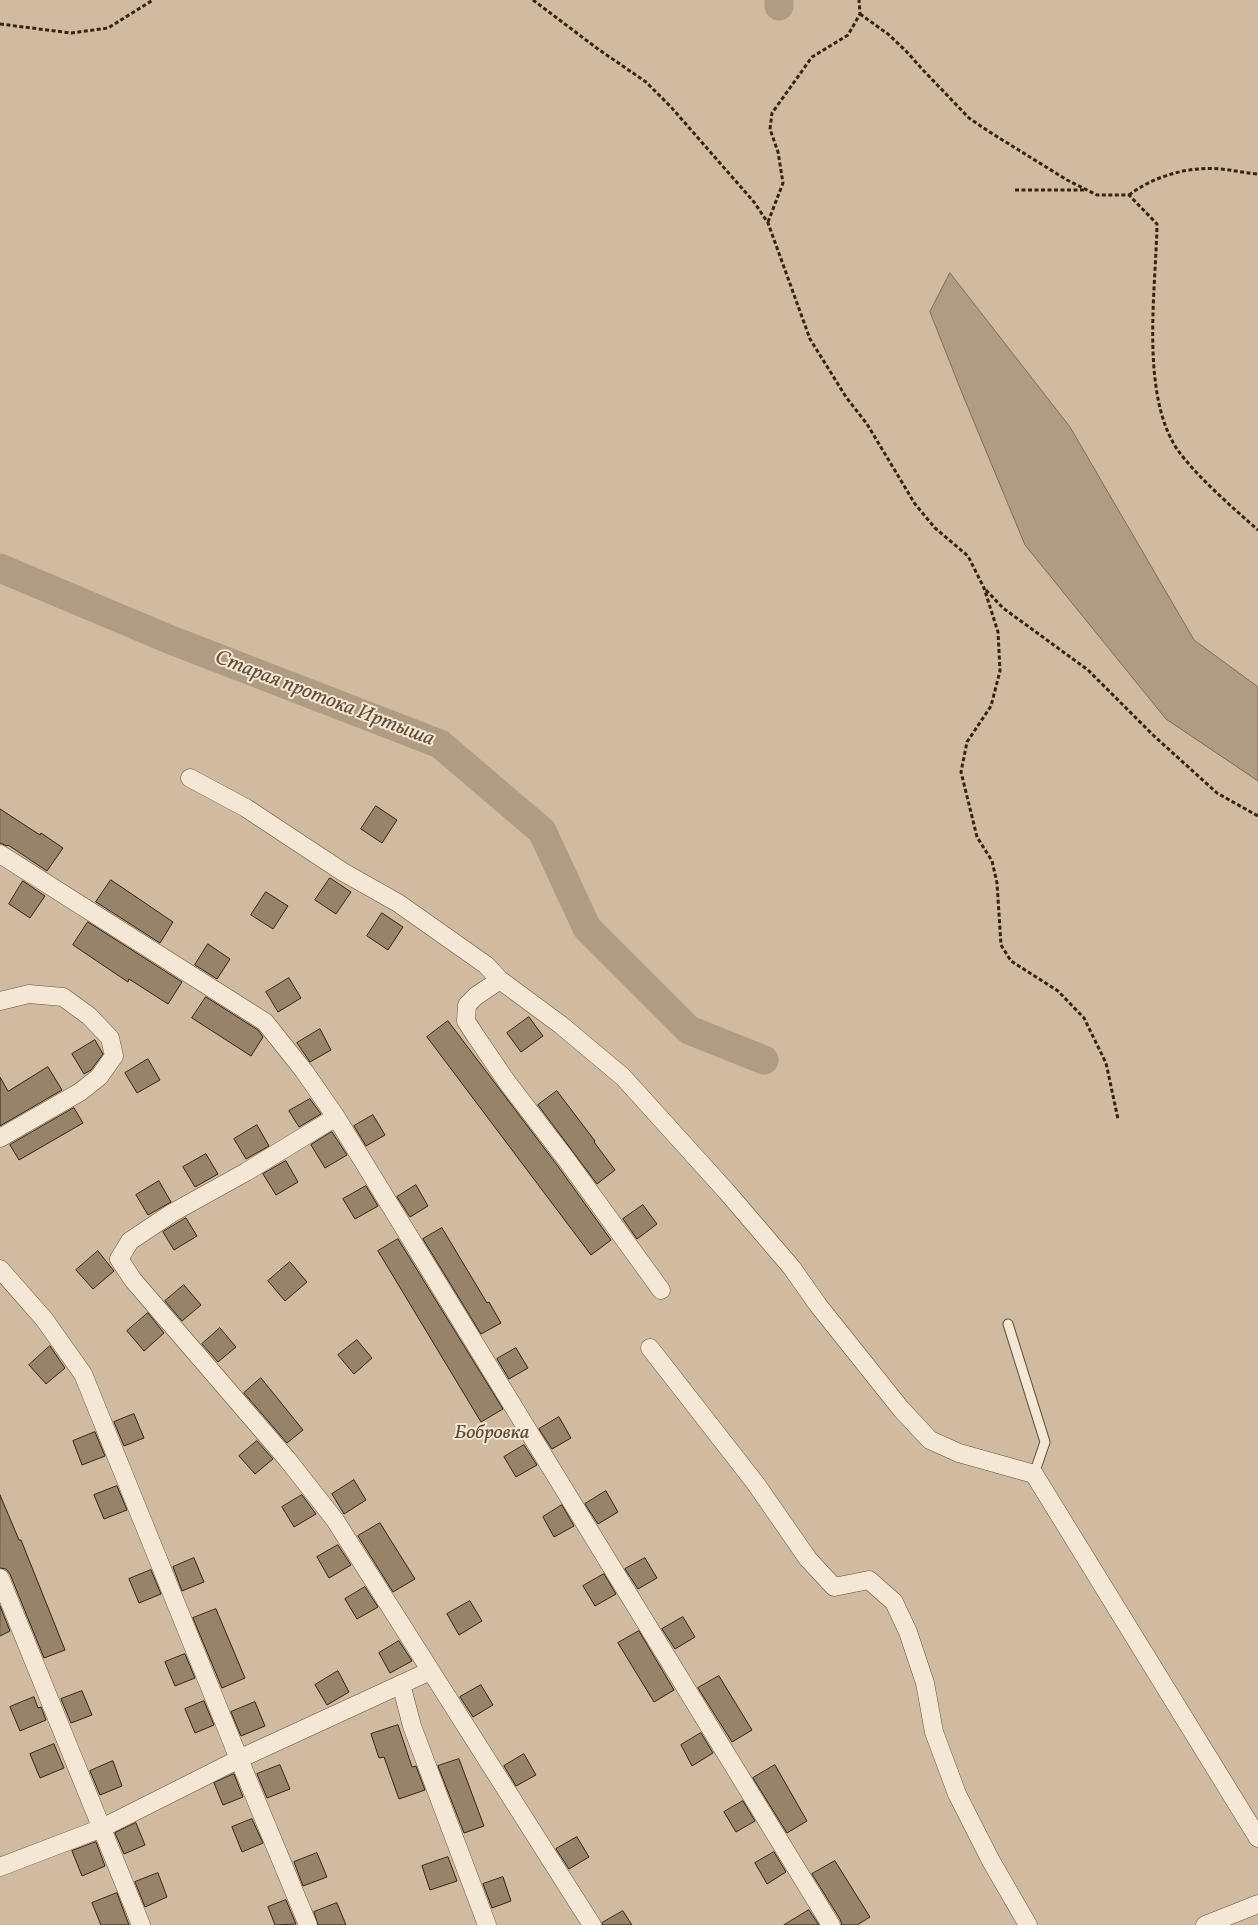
<!DOCTYPE html>
<html>
<head>
<meta charset="utf-8">
<style>
	body { margin:0 }
	canvas { display:block; background:#efdabe }
</style>
</head>
<body>
<canvas width="1258" height="1925"></canvas>
<script>
const c = document.querySelector('canvas').getContext('2d');
c.lineJoin = 'round';
function paint(path, color) { c.fillStyle = color; c.fill(path, 'evenodd'); }
function stroke(path, color, width, dash) { c.strokeStyle = color; c.lineWidth = width; c.lineCap = dash ? 'butt' : 'round'; c.setLineDash(dash || []); c.stroke(path); }
function label(font, color, halo, rows, align = 'center') {
  c.font = font + ' Vollkorn,serif'; c.lineWidth = 4; c.setLineDash([]); c.textBaseline = 'middle'; c.strokeStyle = halo; c.fillStyle = color; for (const [text, x, y, turn = 0] of rows) {
    c.save(); c.translate(x, y); c.rotate((+turn || 0) * Math.PI / 180); c.textAlign = isNaN(turn) ? turn : align; if (halo) c.strokeText(text, 0, 0); c.fillText(text, 0, 0); c.restore();
  }
}
const green = new Path2D(`
	M0,0H1258V1925H0Z`);
const water = new Path2D(`
	M950,273L1070,427L1194,640L1258,687V781L1166,719L1025,545L962,393L930,312Z`);
const river = new Path2D(`
	M779,0V6
	M0,568L171,640L440,744L542,831L587,928L689,1030L764,1060`);
const building = new Path2D(`
	M376,806L397,820L382,843L361,829Z
	M0,809L40,835L41,833L63,848L47,871L8,845L7,846L0,843Z
	M330,878L351,892L336,914L315,900Z
	M111,880L173,922L160,943L96,902Z
	M23,881L45,896L30,918L9,904Z
	M266,892L288,906L273,929L251,915Z
	M382,913L403,927L388,950L367,936Z
	M88,922L182,982L168,1004L129,979L128,982L73,945Z
	M208,944L230,959L217,979L195,965Z
	M289,978L301,998L278,1012L266,992Z
	M206,997L258,1030L263,1037L251,1056L192,1018Z
	M529,1017L543,1036L521,1052L507,1033Z
	M448,1021L557,1165L611,1240L591,1255L427,1037Z
	M320,1029L331,1050L310,1062L297,1043Z
	M95,1040L103,1054L91,1070L84,1074L72,1054Z
	M148,1059L160,1080L137,1093L125,1073Z
	M48,1067L62,1090L0,1126V1077L8,1091Z
	M557,1091L595,1141L594,1142L615,1170L597,1184L538,1105Z
	M310,1099L321,1114L299,1127L289,1111Z
	M74,1108L83,1123L19,1160L10,1145Z
	M373,1115L385,1135L366,1146L354,1126Z
	M257,1125L269,1146L246,1159L234,1139Z
	M332,1132L347,1155L325,1168L311,1145Z
	M206,1154L218,1174L195,1187L183,1167Z
	M286,1161L298,1182L276,1195L263,1174Z
	M159,1181L171,1202L148,1215L136,1195Z
	M416,1185L428,1206L410,1217L397,1197Z
	M366,1186L378,1206L355,1219L343,1199Z
	M643,1205L657,1224L637,1239L623,1219Z
	M186,1218L197,1236L174,1250L163,1232Z
	M442,1228L487,1303L489,1302L501,1323L481,1334L423,1239Z
	M398,1239L503,1409L481,1422L378,1251Z
	M98,1251L114,1271L93,1289L76,1270Z
	M290,1262L307,1282L285,1301L268,1281Z
	M184,1285L201,1305L182,1321L165,1301Z
	M148,1313L164,1333L144,1351L127,1331Z
	M220,1328L236,1347L218,1362L202,1344Z
	M357,1340L372,1358L354,1374L338,1355Z
	M50,1346L65,1368L46,1384L29,1365Z
	M516,1348L528,1368L509,1379L497,1359Z
	M261,1378L303,1430L287,1443L244,1393Z
	M134,1414L144,1438L124,1446L114,1422Z
	M559,1417L571,1438L552,1449L539,1429Z
	M95,1432L105,1456L82,1465L73,1441Z
	M257,1441L273,1459L255,1474L239,1456Z
	M524,1445L537,1465L516,1477L504,1457Z
	M354,1480L366,1500L344,1514L332,1494Z
	M117,1486L127,1510L104,1519L94,1495Z
	M606,1491L618,1512L598,1524L585,1504Z
	M0,1495L19,1540H21L65,1650L44,1658L10,1574L6,1569L0,1568Z
	M302,1495L316,1514L294,1527L282,1507Z
	M562,1505L574,1526L554,1537L543,1517Z
	M380,1523L415,1579L393,1592L358,1536Z
	M338,1545L351,1565L329,1578L317,1557Z
	M194,1558L204,1582L182,1591L173,1567Z
	M645,1558L657,1578L638,1589L625,1569Z
	M151,1570L161,1594L139,1603L129,1579Z
	M604,1574L616,1594L595,1606L583,1586Z
	M365,1587L378,1607L357,1619L345,1599Z
	M470,1601L482,1621L459,1635L447,1614Z
	M0,1606L10,1631L0,1636Z
	M216,1609L245,1678L222,1688L193,1618Z
	M683,1617L695,1637L675,1649L662,1629Z
	M639,1631L674,1690L654,1702L618,1643Z
	M399,1641L412,1661L390,1673L379,1653Z
	M185,1654L195,1678L175,1686L165,1662Z
	M338,1671L349,1692L327,1705L315,1685Z
	M719,1676L752,1730L732,1742L698,1688Z
	M481,1685L493,1705L473,1717L460,1697Z
	M82,1691L92,1715L71,1723L61,1699Z
	M34,1697L38,1708L41,1707L46,1720L20,1731L10,1707Z
	M204,1701L214,1725L195,1733L185,1709Z
	M255,1702L265,1726L241,1736L231,1712Z
	M398,1725L412,1767L416,1766L425,1790L399,1799L384,1757L379,1758L371,1734Z
	M701,1733L713,1753L692,1766L681,1745Z
	M54,1744L64,1768L40,1778L30,1754Z
	M524,1754L536,1775L516,1786L504,1766Z
	M459,1759L484,1826L464,1833L438,1766Z
	M113,1761L122,1786L100,1795L90,1771Z
	M280,1765L290,1789L267,1798L257,1774Z
	M775,1765L807,1821L787,1833L753,1778Z
	M234,1774L243,1797L223,1805L214,1783Z
	M743,1801L755,1821L736,1832L724,1812Z
	M252,1819L263,1843L242,1852L232,1827Z
	M136,1823L145,1845L124,1854L115,1833Z
	M577,1837L589,1857L569,1869L556,1849Z
	M96,1842L105,1866L82,1876L72,1851Z
	M774,1852L786,1872L767,1884L755,1863Z
	M317,1853L327,1877L303,1886L294,1862Z
	M448,1857L457,1881L430,1890L422,1866Z
	M835,1861L870,1917L857,1925H842L840,1919L812,1874Z
	M158,1873L167,1897L145,1907L135,1882Z
	M503,1877L511,1901L492,1908L483,1884Z
	M117,1893L129,1925H101L92,1903Z
	M286,1900L296,1924L275,1925L268,1907Z
	M337,1903L346,1925H318L314,1912Z
	M809,1910L819,1925H784Z
	M623,1911L632,1925H603L602,1923Z`);
const path = new Path2D(`
	M533,0L598,49L646,82L671,107L754,202L768,223L810,339L846,397L867,424L915,504L935,528L968,556L984,588L998,632L1000,671L991,706L967,742L961,772L977,837L992,861L997,883L1001,945L1011,961L1058,991L1084,1018L1106,1063L1118,1119
	M860,14L888,34L906,51L923,70L969,118L988,131L1067,180L1097,195H1129L1157,224C1156,289 1140,393 1177,449C1196,476 1233,508 1258,530
	M0,24L71,33L108,28L153,0
	M1015,190H1085
	M1129,195C1154,176 1189,166 1220,169C1233,170 1245,173 1258,174
	M768,222L783,183L778,152L770,129L772,113L812,57L848,35L860,14L859,0
	M986,590L1003,608L1088,670L1153,735L1217,793L1258,816`);
const lane = new Path2D(`
	M1008,1324L1045,1442L1034,1474`);
const street = new Path2D(`
	M190,778L246,808L343,872L398,903L486,965L500,980L561,1025L623,1077L727,1192L792,1268L818,1305L901,1409L930,1440L959,1453L1034,1474L1258,1838
	M0,854L265,1022L304,1071L336,1117L831,1925
	M500,980L476,996L467,1005L466,1021L475,1035L507,1082L566,1159L661,1290
	M0,1001L29,994L63,997L89,1016L110,1038L114,1056L99,1077L80,1092L0,1138
	M336,1117L246,1172L172,1213L130,1241L119,1259L133,1280L287,1459L335,1520L592,1925
	M0,1269L44,1319L83,1374L239,1759L308,1925
	M650,1348L756,1484L808,1559L834,1587L869,1580L894,1602L908,1632L925,1683L934,1732L957,1794L991,1861L1028,1925
	M0,1578L141,1925
	M401,1684L412,1726L487,1925
	M0,1867L102,1828L239,1759L430,1671
	M1205,1925L1258,1904`);
const parkNames = [
	["Бобровка",492,1434]
];
const waterNames = [
	["Старая протока Иртыша",324,700,21]
];
paint(green, '#d0bba0');
paint(water, '#b09c82');
stroke(water, '#806c54', 1);
stroke(river, '#b09c82', 29);
paint(building, '#97836a');
stroke(building, '#37240f', 1);
stroke(lane, '#65523b', 11);
stroke(street, '#65523b', 19);
stroke(path, '#37240f', 3, [4, 2.5]);
stroke(lane, '#f5e7d5', 9);
stroke(street, '#f5e7d5', 18);
label('italic 20px', '#5d4a33', '#f5e7d5', parkNames);
label('italic 21px', '#614e37', '#f5e7d5', waterNames);
</script>
</body>
</html>
